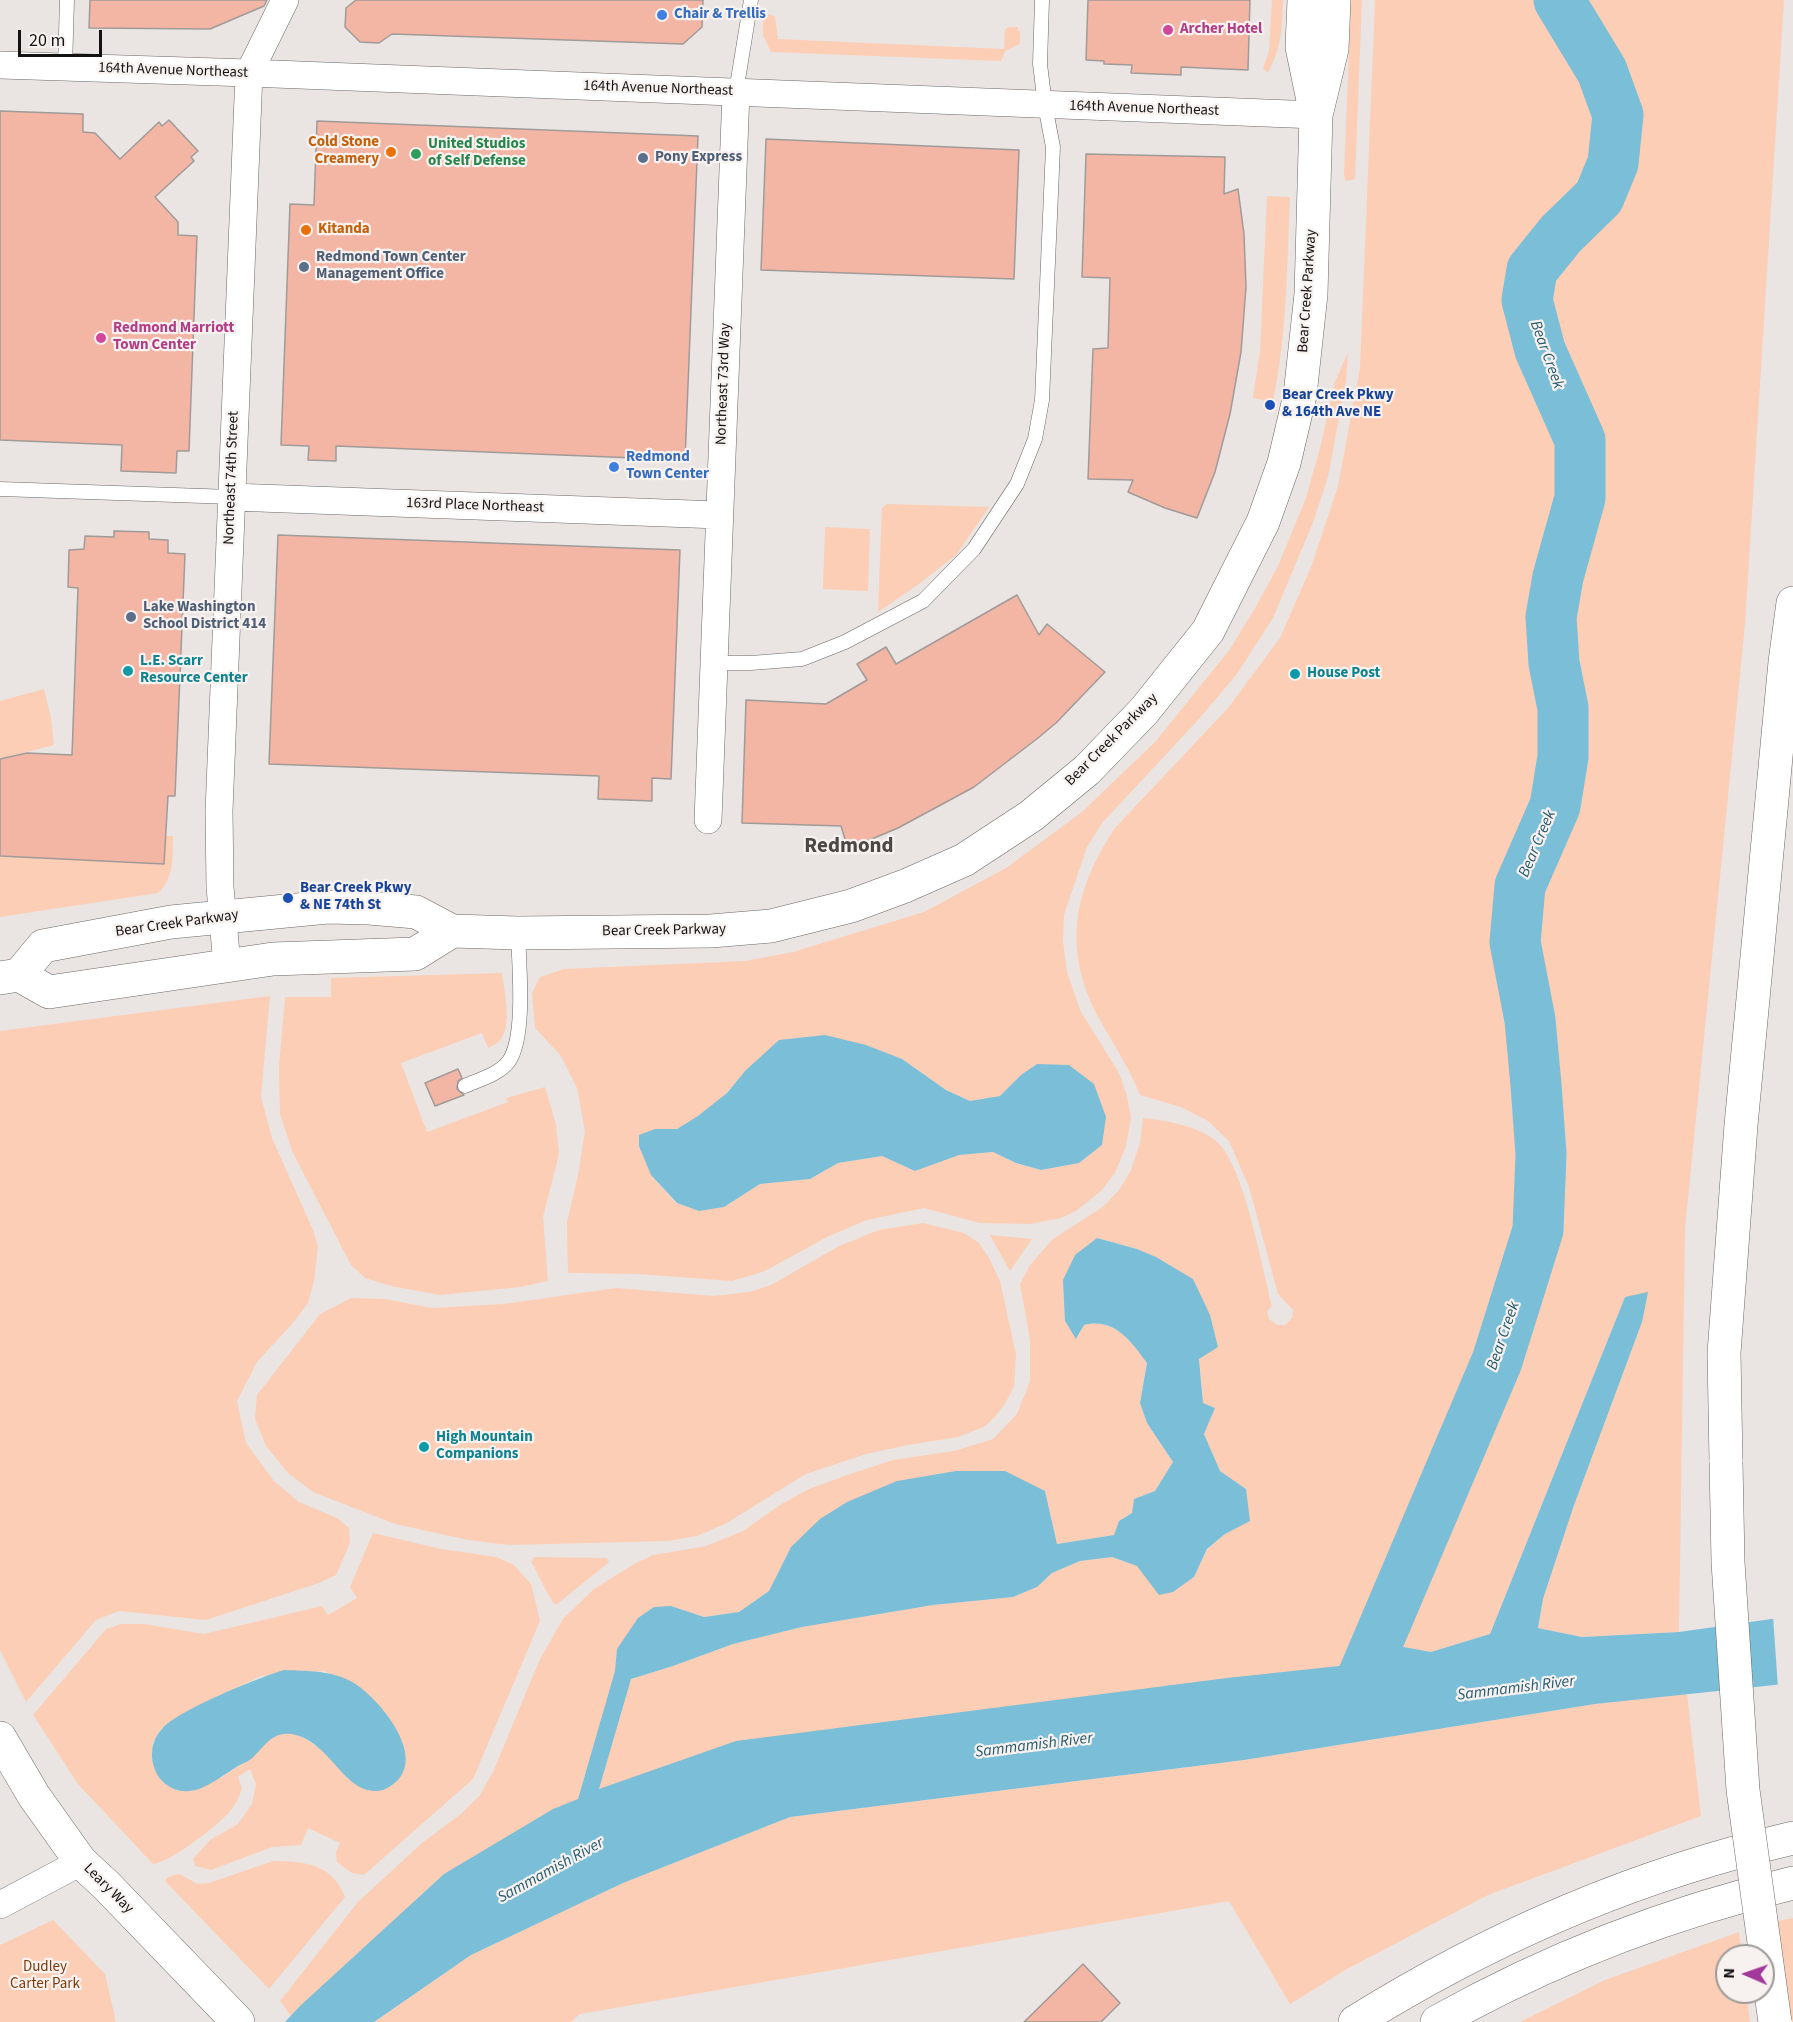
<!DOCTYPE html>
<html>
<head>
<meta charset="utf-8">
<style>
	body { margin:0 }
	#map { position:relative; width:1793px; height:2022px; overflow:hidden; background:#eae5e2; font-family:"Source Sans 3",sans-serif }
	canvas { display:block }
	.north { position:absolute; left:1715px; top:1944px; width:60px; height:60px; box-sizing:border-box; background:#f7f2ef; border:2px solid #9d9997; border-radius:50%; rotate:272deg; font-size:16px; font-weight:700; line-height:24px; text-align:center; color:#151312 }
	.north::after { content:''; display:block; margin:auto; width:21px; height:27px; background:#a1389a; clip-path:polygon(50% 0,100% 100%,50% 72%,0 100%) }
	.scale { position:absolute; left:18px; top:30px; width:84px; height:27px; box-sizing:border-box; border:3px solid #151312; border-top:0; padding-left:8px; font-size:18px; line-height:21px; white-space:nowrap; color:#151312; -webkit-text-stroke:4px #f7f2ef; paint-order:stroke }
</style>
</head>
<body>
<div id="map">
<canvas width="1793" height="2022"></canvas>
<div class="north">N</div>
<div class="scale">20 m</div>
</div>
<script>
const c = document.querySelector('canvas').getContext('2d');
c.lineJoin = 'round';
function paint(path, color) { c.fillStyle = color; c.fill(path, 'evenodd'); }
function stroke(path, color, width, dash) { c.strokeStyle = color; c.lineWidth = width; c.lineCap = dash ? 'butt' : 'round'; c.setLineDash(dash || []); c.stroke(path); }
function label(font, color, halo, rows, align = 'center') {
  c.font = font + ' "Source Sans 3",sans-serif'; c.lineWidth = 4.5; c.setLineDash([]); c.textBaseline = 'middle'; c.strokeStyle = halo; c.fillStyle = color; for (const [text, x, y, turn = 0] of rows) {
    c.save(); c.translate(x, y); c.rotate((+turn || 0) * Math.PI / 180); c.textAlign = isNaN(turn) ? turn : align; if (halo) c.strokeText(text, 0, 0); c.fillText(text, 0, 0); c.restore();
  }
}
const green = new Path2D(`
	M1272,0H1283C1282,31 1282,45 1268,73L1263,68L1269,51Z
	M1351,0H1362L1355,179L1346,181L1344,175Z
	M1375,0H1784L1745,625L1685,1229L1679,1632L1582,1637L1538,1628L1543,1599L1573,1508L1642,1322L1625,1297L1490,1634L1431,1652L1404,1647L1340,1666L444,1874L291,2016L280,2001L358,1902L422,1843L462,1813L480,1795L493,1772L540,1659L563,1619L594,1589L634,1564L653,1555L706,1546L743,1531L780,1505L809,1489L850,1474L893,1460L954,1451L993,1439L1017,1414L1030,1381V1340L1020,1284L1030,1265L1053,1239L1104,1206L1119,1190L1131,1170L1140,1143L1143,1118C1167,1121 1203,1126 1220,1145C1245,1172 1262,1267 1272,1306L1267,1311L1269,1319L1277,1325H1285L1292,1318L1293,1310L1278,1294L1249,1187L1229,1141L1208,1121L1181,1107L1140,1095C1130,1069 1115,1047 1101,1022C1062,953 1072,892 1115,828L1228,708L1280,638L1311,567L1338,486L1360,368ZM1097,1238L1137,1249L1156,1257L1193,1279L1203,1403L1215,1408L1204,1434L1220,1471L1246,1489L1225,1534L1207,1550L1194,1577L1173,1592L1137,1566L1112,1557L1080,1561L1052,1573L1037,1587L1013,1597L933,1605L802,1627L733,1644L673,1666L631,1679L578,1798L616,1671L617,1649L671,1606L704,1617L739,1612L769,1591L791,1547L1045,1491L1057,1544L1114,1535L1119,1521L1132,1513L1134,1499L1155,1491L1173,1462L1147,1423L1140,1403L1147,1363C1131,1341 1114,1317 1084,1325L1077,1339Z
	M763,13L775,16L778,39L1004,49L1005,30L1008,27H1018V31L1020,32V44L1005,51L1001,61L771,52L763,35Z
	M1267,196L1290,197C1287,265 1287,334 1273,402L1253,398L1260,351Z
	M1348,352L1346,381L1328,477L1312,525L1273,618L1237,674L1199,719L1103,822L1087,847L1064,915L1063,941L1067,972L1080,1010L1119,1073L1127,1096L1131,1118L1126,1146L1115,1173L1101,1191L1076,1211L1061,1218L1030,1224L980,1223L924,1208L867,1220L829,1236L765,1271L732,1281L638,1274L568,1273L567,1223L578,1175L585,1131L577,1088L561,1056L535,1028L532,993L540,977L564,969L745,961L793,952L924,912L1006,868L1082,812L1156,741L1230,649L1258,603L1278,566L1306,498L1321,444L1335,382ZM902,1059L946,1090L970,1101L1000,1096L1021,1075L1102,1145L1079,1163L1041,1170L1016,1163L993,1152L959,1155L915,1171L882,1156L838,1163L810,1179L760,1184L724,1207L699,1210L676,1203L651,1175L655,1129C663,1129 673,1131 679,1128C706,1116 728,1093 745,1071Z
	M887,504L989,507L956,555L919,584L878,612L882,508Z
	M825,527L870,529L868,591L823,589Z
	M44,689L51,718L54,745L0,759V701Z
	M166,836H173C172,858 175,877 158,893L0,917V856L164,864Z
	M502,973C504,990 513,1025 500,1040C498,1043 492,1046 488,1048L482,1033L401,1063L427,1132L508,1102L506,1098L545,1087L556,1124L559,1154L543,1217L548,1281L520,1287L440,1295L391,1286L365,1278L351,1265L292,1151L280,1114L279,1066L285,997H331V978Z
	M270,996L261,1097L272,1138L313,1230L318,1246L314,1281L308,1303L292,1324L257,1362L237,1401L246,1443L274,1481L299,1502L337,1518L349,1528L350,1543L336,1575L319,1583L206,1620L119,1611L96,1620L26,1702L0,1650V1031Z
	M923,1223L964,1233L979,1243L989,1258L1000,1281L1016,1354L1014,1386L1006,1402L995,1417L984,1427L958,1437L908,1445L866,1454L806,1474L725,1524L697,1536L668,1541L509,1545L468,1540L395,1524L313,1492L288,1473L266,1446L255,1419L257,1395L320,1314L351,1298L385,1299L432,1308L504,1304L616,1288L714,1296L749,1292L771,1285L839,1246L879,1230Z
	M990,1235L1032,1239L1010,1271Z
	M373,1533L441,1549L496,1557L514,1565L531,1584L540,1621L473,1779L364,1875L352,1873L337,1862L336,1852L340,1843L308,1828L301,1845L272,1847L211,1870L195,1866L193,1859L210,1840L238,1824L252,1804L256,1784L250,1769L238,1777L242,1788C240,1794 238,1800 234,1806C225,1821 170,1863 153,1864L78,1784L33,1715L106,1629L121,1624H144L204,1634L322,1606L328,1615L357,1598L350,1587ZM324,1671L354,1684L374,1700L349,1780C331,1759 300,1719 268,1739C261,1744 256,1755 249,1760C239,1766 230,1771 221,1778L152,1744L163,1727L183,1714L261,1676Z
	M534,1557L607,1558L609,1562L556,1605C549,1600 538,1572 531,1562Z
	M1687,1694L1701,1816L1488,1895L1347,1969L1290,2004L1229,1901L580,2014L571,2022H374L471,1955L623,1883L790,1817L1244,1760L1595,1704Z
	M273,1861C304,1861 333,1864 345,1897L269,1989L165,1881L168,1877L179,1874L198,1884L209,1883Z
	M1793,1918V2022H1790L1778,1921Z
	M53,1920L105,1974L116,2022H0V1945Z
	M1739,1932L1741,1956H1727V1992H1746L1750,2022H1520L1605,1980Z`);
const water = new Path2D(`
	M825,1035L866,1045L902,1059L946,1090L970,1101L1000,1096L1021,1075L1037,1064L1069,1065L1094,1084L1106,1117L1102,1145L1079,1163L1041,1170L1016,1163L993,1152L959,1155L915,1171L882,1156L838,1163L810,1179L760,1184L724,1207L699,1211L677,1203L651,1175L639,1146V1135L655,1129H677L698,1116L727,1093L745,1071L779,1040Z
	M1097,1238L1137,1249L1156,1257L1193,1279L1210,1315L1218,1347L1199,1359L1203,1403L1215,1408L1204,1434L1220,1471L1246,1489L1250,1521L1225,1534L1207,1549L1194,1577L1173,1592L1159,1595L1137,1566L1112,1557L1080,1561L1052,1573L1037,1587L1013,1597L933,1605L802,1627L733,1644L673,1666L631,1679L599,1789L736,1741L1227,1678L1339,1666L1404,1647L1431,1652L1490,1634L1625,1297L1648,1292L1642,1322L1573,1508L1543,1599L1538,1628L1582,1637L1679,1632L1793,1616V1683L1595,1704L1244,1760L790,1817L623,1883L471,1955L374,2022H285L300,2006L444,1874L553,1809L578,1799L615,1671L617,1649L638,1618L654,1607L671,1606L704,1617L739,1612L769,1591L791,1547L820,1519L847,1502L897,1481L956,1471H1005L1045,1491L1057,1544L1114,1535L1119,1521L1132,1513L1134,1499L1155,1491L1173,1462L1147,1423L1140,1403L1147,1363C1131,1341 1114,1317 1084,1325L1076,1339L1065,1321L1063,1280L1075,1255Z
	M284,1670C308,1671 332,1670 354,1683C378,1698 420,1748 401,1776C397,1782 389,1788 383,1790C344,1799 332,1740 291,1734C271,1731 263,1749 251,1759C246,1763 240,1764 235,1768C215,1780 194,1800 170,1787C159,1781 153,1770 152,1757C152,1745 154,1738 162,1729C176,1711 260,1677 284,1670Z`);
const pier = new Path2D(`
	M1793,1613V1686L1778,1688L1773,1616Z`);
const river = new Path2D(`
	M1349,1709L1497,1361L1538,1230L1541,1154L1536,1085L1530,1020L1515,942L1520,886L1555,806L1563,757V708L1554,663L1551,617L1558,577L1580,498V440L1540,350L1527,300L1532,270L1561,234L1599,197L1613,163L1618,115L1602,71L1559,0`);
const building = new Path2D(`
	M90,0H267L264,6L210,29L89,28Z
	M356,0H703L702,27L683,44L392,34L379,43L360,42L345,27L346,8Z
	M1088,0H1250L1248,70L1181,67V75L1131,73L1132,65L1104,64V61L1086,60Z
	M0,111L83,114V132L95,133L120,159L159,122L162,126L169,120L198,151L191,157L194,161L155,197L178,222V235L197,236L189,451H177L176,473L121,471L122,445L0,440Z
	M317,121L698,136L685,460L336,446V461L308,460L309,446L281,445L290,204L314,205Z
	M766,139L1019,150L1014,279L761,270Z
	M1086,154L1225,157L1224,194L1238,189L1244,234L1246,287L1241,352L1230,414L1215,472L1197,518L1165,508L1128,492L1133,480L1088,479L1093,349L1108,348L1110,278L1082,277Z
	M114,531L149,532V539L168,540V553L185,554L175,796H168L164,864L0,856V759L27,753L72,755L78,588L68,587L69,550L84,549L85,536L114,537Z
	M278,535L680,550L671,779L652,778V801L598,799L599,776L269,764Z
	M1017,595L1039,635L1047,624L1105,672L1056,723L1038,738L974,787L898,828L848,849L841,826L742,823L746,700L826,704L867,680L857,664L886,647L896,664Z
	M458,1069L462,1078L458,1081L457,1089L464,1095L435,1106L425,1083Z
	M1083,1964L1120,2003L1101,2022H1024Z`);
const lane = new Path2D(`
	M65,67L67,0
	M736,92L751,0
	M0,489L232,497
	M714,663H751L802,659L845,642L923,601L974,549L1017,484L1035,439L1042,400L1053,147L1045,105L1040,64L1042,0
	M465,1086C478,1080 500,1074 509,1061C526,1036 519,965 518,933`);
const street = new Path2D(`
	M0,65L249,73L1316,115
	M232,497L719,515
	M708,820L736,92
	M227,965L220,887L219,811L249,73L285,0
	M0,1905L81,1862`);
const secondary = new Path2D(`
	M1304,0L1302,47L1314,105
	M19,975L49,992L273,959L415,954L452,931
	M0,978L19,975L43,946L171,922L328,907L369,908L416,912L452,931L518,933L711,931L771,926L851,906L905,886L964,860L1031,816L1087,770L1144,711L1208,631L1263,522L1284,463L1300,395L1311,294L1316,115L1332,49L1334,0
	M0,1738L34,1796L81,1862L106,1885L238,2022
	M1355,2022C1491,1937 1637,1874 1793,1838
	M1437,2022C1549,1959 1668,1913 1793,1883`);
const highway = new Path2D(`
	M1726,1462L1724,1353L1741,1125L1785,662L1793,603`);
const highwayBridge = new Path2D(`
	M1726,1462L1728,1562L1743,1790L1775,2022`);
const markers = [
	[662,15,6,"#3f7fe0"],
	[1168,30,6,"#d1479c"],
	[391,152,6,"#e8710a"],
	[416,154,6,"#2e9e5b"],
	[643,158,6,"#5c6f8a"],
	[306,230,6,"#e8710a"],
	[304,267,6,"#5c6f8a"],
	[101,338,6,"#d1479c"],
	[1270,405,6,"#1a4fb4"],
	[614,467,6,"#3f7fe0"],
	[131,617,6,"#5c6f8a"],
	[128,671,6,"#0f9aa8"],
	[1295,674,6,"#0f9aa8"],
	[288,898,6,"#1a4fb4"],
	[424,1447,6,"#0f9aa8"]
];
const shopNames = [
	["Chair & Trellis",674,15],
	["Redmond",626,458],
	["Town Center",626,475]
];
const hotelNames = [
	["Archer Hotel",1180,30],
	["Redmond Marriott",113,329],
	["Town Center",113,346]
];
const streetNames = [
	["164th Avenue Northeast",173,71,2],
	["164th Avenue Northeast",658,89,2],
	["164th Avenue Northeast",1144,109,2],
	["Bear Creek Parkway",1308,291,-86],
	["Northeast 73rd Way",724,384,-88],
	["Northeast 74th Street",232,478,-88],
	["163rd Place Northeast",475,506,2],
	["Bear Creek Parkway",1112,740,-45],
	["Bear Creek Parkway",177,924,-8],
	["Bear Creek Parkway",664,931,-1],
	["Leary Way",108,1889,45]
];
const foodNames = [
	["Cold Stone",379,143],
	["Creamery",379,160],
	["Kitanda",318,230,"left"]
];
const leisureNames = [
	["United Studios",428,145],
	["of Self Defense",428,162]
];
const serviceNames = [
	["Pony Express",655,158],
	["Redmond Town Center",316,258],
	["Management Office",316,275],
	["Lake Washington",143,608],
	["School District 414",143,625]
];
const transitNames = [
	["Bear Creek Pkwy",1282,396],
	["& 164th Ave NE",1282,413],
	["Bear Creek Pkwy",300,889],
	["& NE 74th St",300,906]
];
const cultureNames = [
	["L.E. Scarr",140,662],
	["Resource Center",140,679],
	["House Post",1307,674],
	["High Mountain",436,1438],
	["Companions",436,1455]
];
const parkNames = [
	["Dudley",45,1968],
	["Carter Park",45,1985]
];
const waterNames = [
	["Bear Creek",1546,355,70],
	["Bear Creek",1538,844,-67],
	["Bear Creek",1504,1336,-71],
	["Sammamish River",1516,1689,-7],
	["Sammamish River",1034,1746,-7],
	["Sammamish River",551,1871,-29]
];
const districtNames = [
	["Redmond",849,847]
];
paint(green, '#fcceb5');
paint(water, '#7bbed8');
paint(pier, '#eae5e2');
stroke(river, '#7bbed8', 51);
paint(building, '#f3b5a4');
stroke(building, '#a09b99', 1.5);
stroke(lane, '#6c6765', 15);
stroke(street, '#6c6765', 28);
stroke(secondary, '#6c6765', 34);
stroke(highway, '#6c6765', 34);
stroke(lane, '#fff', 14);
stroke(street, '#fff', 27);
stroke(secondary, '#fff', 33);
stroke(highway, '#fff', 33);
stroke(highwayBridge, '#6c6765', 34, []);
stroke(highwayBridge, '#fff', 33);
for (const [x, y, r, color] of markers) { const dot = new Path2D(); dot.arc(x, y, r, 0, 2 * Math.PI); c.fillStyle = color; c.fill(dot); stroke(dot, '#f7f2ef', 2); }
label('bold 15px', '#366cbe', '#f7f2ef', shopNames, 'left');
label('bold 15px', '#b23c85', '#f7f2ef', hotelNames, 'left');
label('15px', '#151312', '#f7f2ef', streetNames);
label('bold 15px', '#c56008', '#f7f2ef', foodNames, 'right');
label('bold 15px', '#27864d', '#f7f2ef', leisureNames, 'left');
label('bold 15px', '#4e5e75', '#f7f2ef', serviceNames, 'left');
label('bold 15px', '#164399', '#f7f2ef', transitNames, 'left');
label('bold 15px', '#0d838f', '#f7f2ef', cultureNames, 'left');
label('15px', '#7c3a09', '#f7f2ef', parkNames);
label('italic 16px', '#265b6f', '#f7f2ef', waterNames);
label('bold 21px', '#4b4745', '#f7f2ef', districtNames);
</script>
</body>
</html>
